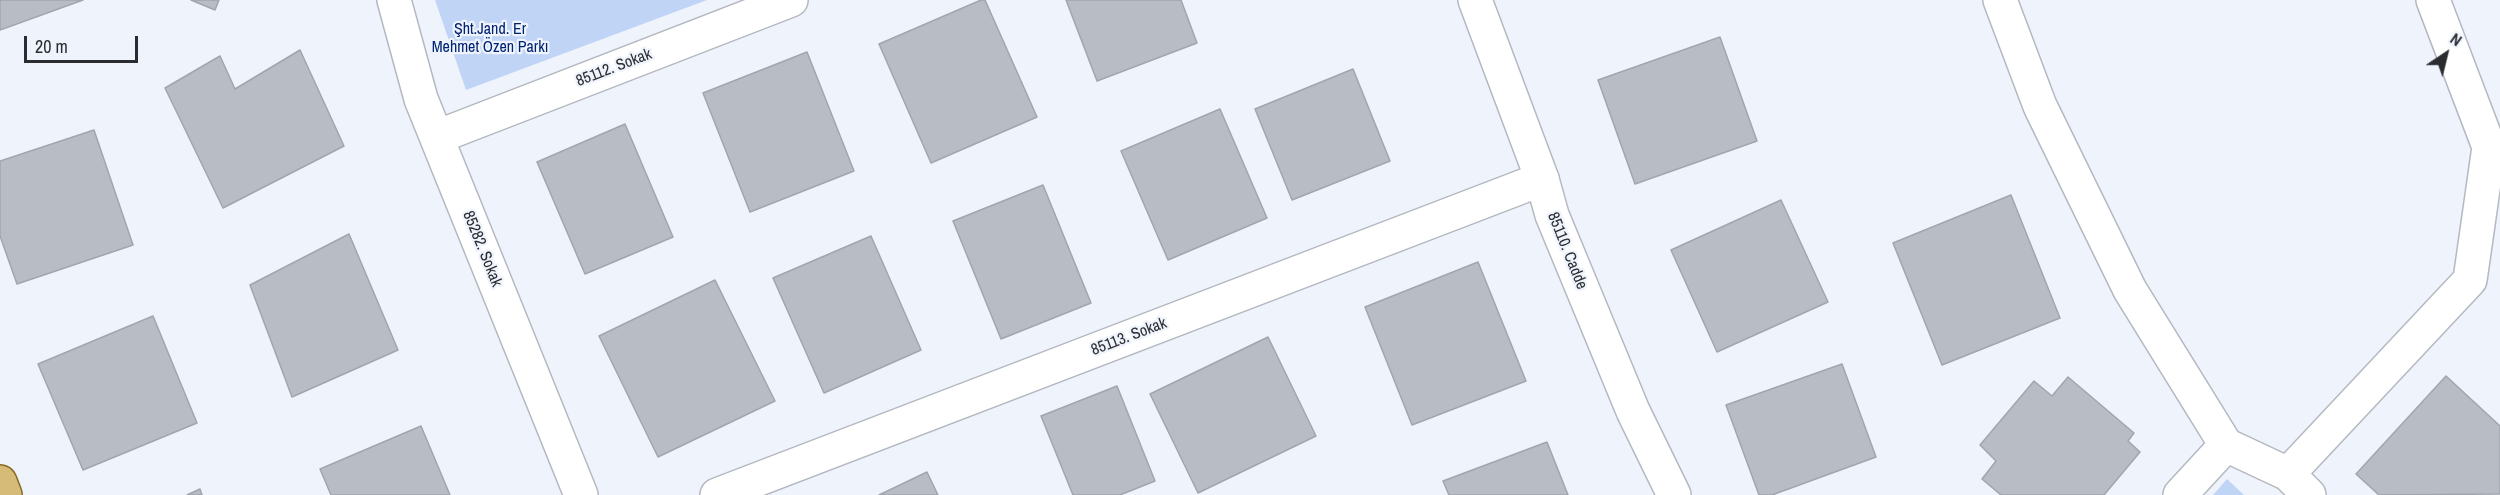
<!DOCTYPE html>
<html>
<head>
<meta charset="utf-8">
<style>
	body { margin:0 }
	#map { position:relative; width:2500px; height:495px; overflow:hidden; background:#eef3fc; font-family:"Archivo Narrow",sans-serif }
	canvas { display:block }
	.north { position:absolute; left:2416px; top:24px; width:60px; height:60px; -webkit-text-stroke:4px #eef3fc; paint-order:stroke; rotate:35deg; font-size:16px; font-weight:700; line-height:24px; text-align:center; color:#2a2c2f }
	.north::after { content:''; display:block; margin:auto; width:21px; height:27px; background:#2a2c2f; clip-path:polygon(50% 0,100% 100%,50% 72%,0 100%) }
	.scale { position:absolute; left:24px; top:36px; width:114px; height:27px; box-sizing:border-box; border:3px solid #2a2c2f; border-top:0; padding-left:8px; font-size:18px; line-height:21px; white-space:nowrap; color:#2a2c2f; -webkit-text-stroke:4px #eef3fc; paint-order:stroke }
</style>
</head>
<body>
<div id="map">
<canvas width="2500" height="495"></canvas>
<div class="north">N</div>
<div class="scale">20 m</div>
</div>
<script>
const c = document.querySelector('canvas').getContext('2d');
c.lineJoin = 'round';
function paint(path, color) { c.fillStyle = color; c.fill(path, 'evenodd'); }
function stroke(path, color, width, dash) { c.strokeStyle = color; c.lineWidth = width; c.lineCap = dash ? 'butt' : 'round'; c.setLineDash(dash || []); c.stroke(path); }
function label(font, color, halo, rows, align = 'center') {
  c.font = font + ' "Archivo Narrow",sans-serif'; c.lineWidth = 4.5; c.setLineDash([]); c.textBaseline = 'middle'; c.strokeStyle = halo; c.fillStyle = color; for (const [text, x, y, turn = 0] of rows) {
    c.save(); c.translate(x, y); c.rotate((+turn || 0) * Math.PI / 180); c.textAlign = isNaN(turn) ? turn : align; if (halo) c.strokeText(text, 0, 0); c.fillText(text, 0, 0); c.restore();
  }
}
const green = new Path2D(`
	M435,0H707L466,90Z
	M2227,479L2244,495H2213Z`);
const building = new Path2D(`
	M0,0H83L0,30Z
	M191,0H219L215,10Z
	M981,0H985L1037,117L931,163L879,44Z
	M1066,0H1181L1197,43L1097,81Z
	M1720,37L1757,141L1635,184L1598,80Z
	M300,50L344,146L223,208L165,88L220,56L235,89Z
	M807,52L854,171L750,212L703,93Z
	M1353,69L1390,161L1292,200L1255,109Z
	M1220,109L1267,218L1168,260L1121,151Z
	M625,124L673,237L585,274L537,162Z
	M94,130L133,245L17,284L0,236V161Z
	M1043,185L1091,303L1001,339L953,221Z
	M2011,195L2060,318L1942,365L1893,243Z
	M1781,200L1828,302L1717,352L1671,250Z
	M349,234L398,350L292,397L250,285Z
	M871,236L921,350L824,393L773,278Z
	M1478,262L1526,381L1412,425L1365,307Z
	M715,280L775,401L658,457L599,336Z
	M153,316L197,423L83,470L38,364Z
	M1268,337L1316,436L1198,493L1150,394Z
	M1842,364L1876,457L1772,495H1759L1726,405Z
	M2446,376L2500,426V494L2379,495L2356,474Z
	M2068,377L2134,433L2128,441L2140,452L2104,495H2001L1982,479L1996,461L1980,445L2034,381L2052,396Z
	M1117,386L1155,481L1120,495H1073L1041,416Z
	M421,426L450,495H331L320,469Z
	M1547,442L1568,495H1449L1443,481Z
	M927,472L938,495H879Z
	M200,489L202,495H187Z`);
const minor = new Path2D(`
	M394,0L421,99L581,495
	M2000,0L2040,106L2130,290L2226,445L2288,474L2309,495
	M437,137L791,0
	M2288,474L2470,280L2489,147L2433,0
	M717,495L1542,179
	M2180,495L2226,445`);
const tertiary = new Path2D(`
	M1475,0L1542,179L1552,215L1633,411L1674,495`);
const primary = new Path2D(`
	M0,482L5,495`);
const parkNames = [
	["Şht.Jand. Er",490,30],
	["Mehmet Özen Parkı",490,48]
];
const streetNames = [
	["85112. Sokak",614,68,-21],
	["85282. Sokak",482,249,68],
	["85110. Cadde",1567,251,68],
	["85113. Sokak",1129,337,-21]
];
paint(green, '#c0d4f6');
paint(building, '#b8bcc5');
stroke(building, '#a1a6ae', 1.5);
stroke(minor, '#b4b9c1', 36);
stroke(tertiary, '#b4b9c1', 36);
stroke(primary, '#886a23', 36);
stroke(minor, '#fff', 33);
stroke(tertiary, '#fff', 33);
stroke(primary, '#d6ba77', 33);
label('16px', '#002472', '#eef3fc', parkNames);
label('16px', '#2a2c2f', '#eef3fc', streetNames);
</script>
</body>
</html>
